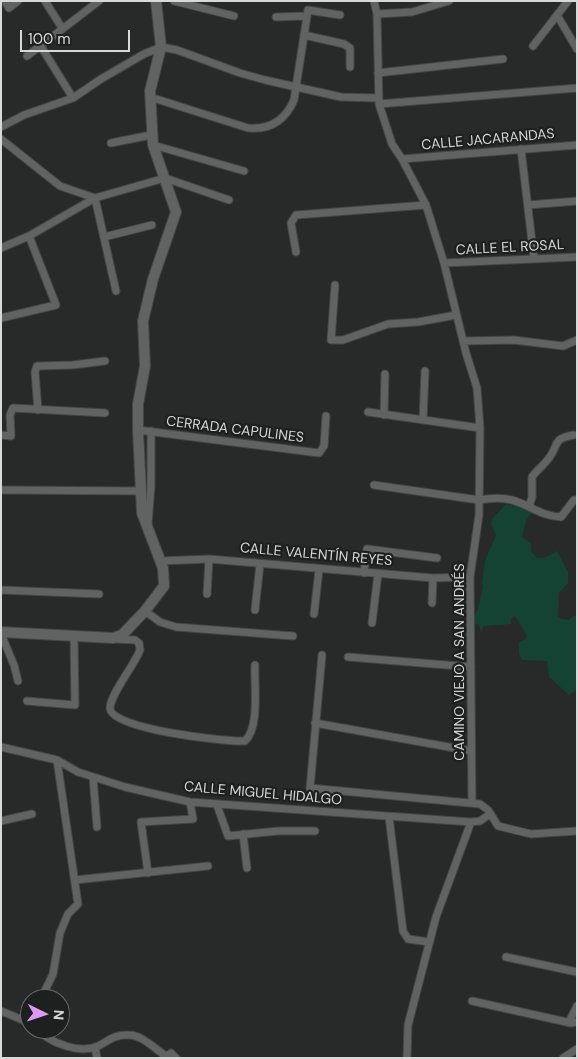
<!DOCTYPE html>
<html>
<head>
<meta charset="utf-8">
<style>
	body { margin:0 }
	#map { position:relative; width:578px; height:1059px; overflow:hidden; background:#272a29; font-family:"DM Sans",sans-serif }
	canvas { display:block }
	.frame { position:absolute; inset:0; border:2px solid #d7d9d8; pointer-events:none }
	.north { position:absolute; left:20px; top:989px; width:50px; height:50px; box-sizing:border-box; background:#1e201f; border:1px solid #686a69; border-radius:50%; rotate:94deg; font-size:14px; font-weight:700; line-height:20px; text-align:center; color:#d7d9d8 }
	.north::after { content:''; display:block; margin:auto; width:18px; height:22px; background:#dd99f4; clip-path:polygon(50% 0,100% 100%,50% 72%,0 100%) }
	.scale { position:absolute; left:20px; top:30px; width:110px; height:22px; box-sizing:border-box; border:2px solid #d7d9d8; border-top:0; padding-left:6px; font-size:15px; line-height:18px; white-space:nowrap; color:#d7d9d8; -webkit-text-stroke:4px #1e201f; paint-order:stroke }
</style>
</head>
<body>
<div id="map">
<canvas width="578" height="1059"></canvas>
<div class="frame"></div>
<div class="north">N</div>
<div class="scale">100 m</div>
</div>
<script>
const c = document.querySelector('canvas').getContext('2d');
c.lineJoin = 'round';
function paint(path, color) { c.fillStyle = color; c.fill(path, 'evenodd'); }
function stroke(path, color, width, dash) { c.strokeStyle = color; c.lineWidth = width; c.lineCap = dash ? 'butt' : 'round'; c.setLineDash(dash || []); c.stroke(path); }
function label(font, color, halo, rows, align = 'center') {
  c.font = font + ' "DM Sans",sans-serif'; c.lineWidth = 4.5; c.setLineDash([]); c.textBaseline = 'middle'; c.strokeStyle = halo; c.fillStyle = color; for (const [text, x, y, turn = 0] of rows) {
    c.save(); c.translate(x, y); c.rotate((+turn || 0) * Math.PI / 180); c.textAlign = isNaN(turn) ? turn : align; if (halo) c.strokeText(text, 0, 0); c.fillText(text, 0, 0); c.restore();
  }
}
const green = new Path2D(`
	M506,504L529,507L533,510L526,521L522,537L531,543V551L537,558H544L557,551L568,572V583L559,593L558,616L561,619L569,620L574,615L577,617V689L569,695L549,677L547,661L522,660L519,654V642L526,639L527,636L515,616L511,619V624L484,626L481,632L479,624L470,625L478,609L483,586L482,584L485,561L496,535L491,524L493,518Z`);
const street = new Path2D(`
	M5,1L9,8L18,1
	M45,1L62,28
	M174,1L234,16
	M374,1L377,14L379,104L392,144L402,159L426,205L444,263L466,353L477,388L480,428L479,515L470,577L472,803
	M377,14L412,12L449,1
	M557,15L577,49
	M276,17L307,16
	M304,35L344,44L350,48V67
	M40,45L73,98
	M533,46L568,1
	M27,56L99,1
	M378,73L503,59
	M150,97L248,128C270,130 285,121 294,100L308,10L340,15
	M379,104L577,88
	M1,127L24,115L73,98L101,79L144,54L161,47L177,50L240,73L265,80L341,97L377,98
	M1,139L60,186L95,198L165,178L229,200
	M111,143L151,135
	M153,145L244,171
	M521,149L534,259
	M402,159L577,145
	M528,205L577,201
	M104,237L152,225
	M1,248L29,236L95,198L116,291
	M296,252L291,223L296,215L426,205
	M444,263L577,257
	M335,285L331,340H343L388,324L418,322L456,315
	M1,318L56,305L29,236
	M463,341L514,340L563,346L577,340
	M38,410L35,372L37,366L73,365L105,361
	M368,412L480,428
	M384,415L385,374
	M423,420L425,371
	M138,430L319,453L324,446L326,416
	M1,435L11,436L10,415L13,408L105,413
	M374,485L479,500C490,498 501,497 512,500C530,505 540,516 561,517L574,500H577
	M1,490L141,491
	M529,507L532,497V477C537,470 544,465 549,458C560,444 551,439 574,435
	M148,524L151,486V431
	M160,561L209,559L433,578L470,577
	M364,573L367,549L437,558
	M1,590L99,594
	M207,594L209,559
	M432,603L433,578
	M255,610L260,564
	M145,611L160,622L176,627L293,636
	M314,614L319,570
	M372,623L378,574
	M1,634L14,665L18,681
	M116,639L135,640L139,643L140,650C134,666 111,693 110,708C110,729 226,742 245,741C260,727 254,686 255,665
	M322,655L310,788L480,804L488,810L498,826L531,834L577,831
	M348,657L471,667
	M27,701L75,705L74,636
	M315,723L471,751
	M1,747L57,760L78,772L125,787L190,802L471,822L480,821L490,814
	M93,777L97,827
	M217,805L228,836L278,831H315
	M389,817L403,931L408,939L429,942
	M1,821L32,814
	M243,834L247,868
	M148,873L141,822L193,819L190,802
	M75,880L208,866
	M506,957L577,972
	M41,999L53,974L60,933L68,914L78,904L57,760
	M472,1001L571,1023L577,1022
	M1,1011L30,1023
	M569,1022L577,1006
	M38,1029C49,1043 78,1053 96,1047C108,1042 113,1034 129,1035C142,1035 155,1049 166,1056
	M95,1047L97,1058
	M163,1058L171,1053L176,1058
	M407,1058L408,1025L436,917L471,822
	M563,1058L577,1049`);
const secondary = new Path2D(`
	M1,632L113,638L122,635L145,611L164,586L163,568L142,513L138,430V404L145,366L143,321L153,279L176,212L153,145L150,91L161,47L156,1`);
const streetNames = [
	["CALLE JACARANDAS",488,140,-5],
	["CALLE EL ROSAL",510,248,-3],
	["CERRADA CAPULINES",235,430,7],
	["CALLE VALENTÍN REYES",316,555,5],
	["CAMINO VIEJO A SAN ANDRÉS",460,662,-90],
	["CALLE MIGUEL HIDALGO",263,794,5]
];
paint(green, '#144333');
stroke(street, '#444645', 9);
stroke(secondary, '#444645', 12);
stroke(street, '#606362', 7);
stroke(secondary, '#606362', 10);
label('14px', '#d7d9d8', '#1e201f', streetNames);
</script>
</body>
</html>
